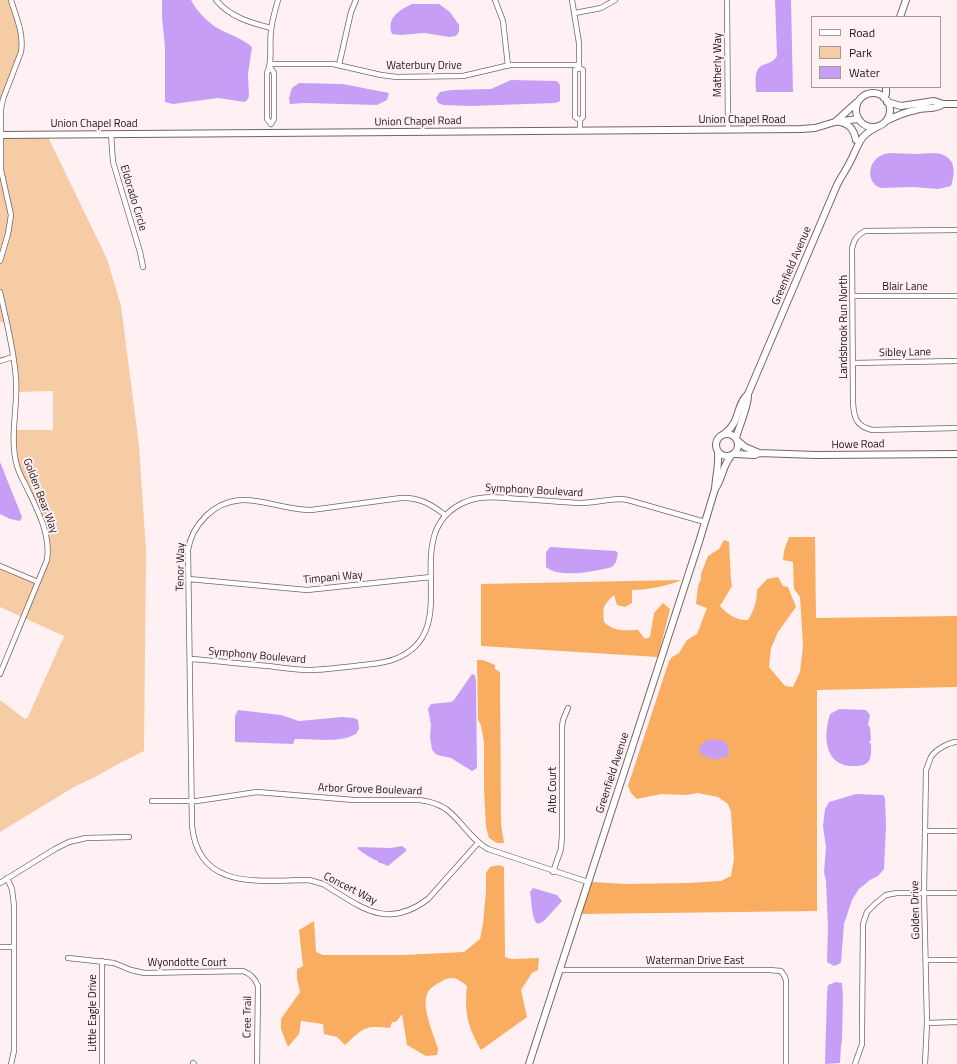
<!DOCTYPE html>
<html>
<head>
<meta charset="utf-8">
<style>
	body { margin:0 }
	#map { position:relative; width:957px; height:1064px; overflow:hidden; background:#fff1f3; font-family:"Titillium Web",sans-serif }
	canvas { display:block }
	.legend { position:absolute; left:811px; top:16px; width:130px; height:72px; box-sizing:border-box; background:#fff1f3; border:1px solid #a4999a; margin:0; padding:5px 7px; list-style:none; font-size:12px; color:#1b1415 }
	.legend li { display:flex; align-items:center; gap:8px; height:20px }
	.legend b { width:20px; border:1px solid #a4999a }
</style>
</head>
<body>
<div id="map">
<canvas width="957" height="1064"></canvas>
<ul class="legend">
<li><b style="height:5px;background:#fff"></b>Road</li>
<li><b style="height:11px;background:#f6cca4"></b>Park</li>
<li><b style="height:11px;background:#c79ef5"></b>Water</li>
</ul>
</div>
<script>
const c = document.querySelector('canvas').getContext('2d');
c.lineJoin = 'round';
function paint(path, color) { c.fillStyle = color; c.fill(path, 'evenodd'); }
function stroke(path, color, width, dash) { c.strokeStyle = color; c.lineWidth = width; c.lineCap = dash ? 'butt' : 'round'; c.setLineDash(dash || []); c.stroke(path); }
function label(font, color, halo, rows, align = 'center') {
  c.font = font + ' "Titillium Web",sans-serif'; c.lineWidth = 4; c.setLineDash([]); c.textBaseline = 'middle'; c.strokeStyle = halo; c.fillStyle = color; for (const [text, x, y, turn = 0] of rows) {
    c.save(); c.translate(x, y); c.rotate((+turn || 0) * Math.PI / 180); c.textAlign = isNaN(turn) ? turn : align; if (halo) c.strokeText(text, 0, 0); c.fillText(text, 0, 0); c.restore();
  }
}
const green = new Path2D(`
	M0,0H11L22,44L3,99L0,135H47L107,259L121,306L139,446L146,551L144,751L118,764L95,777L74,787L0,832V700L25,719L28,717L64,636L0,607V566L38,582L47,560L45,530L17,467L14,430H53V391L16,392V380L7,324L0,322Z`);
const forest = new Path2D(`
	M789,537H815L816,618L957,616V687L817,690V911L581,914L592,882L625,884L688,883L721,881L731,876L734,859L731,812L728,804L718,797L698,793L687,795L661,794L637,799L631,793L628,786L669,661L672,657L679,653L687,640L697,634L707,608L696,604L698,586L701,579V574L708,556L719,549L724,540L729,542L731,581L732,586L720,606C727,614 737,621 748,620C754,610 757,602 757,590L767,579L778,577L783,586L788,587L796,607L778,632L771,648L769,667L785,686L793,687L800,672L803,646L800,597L794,589L793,562L783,560L784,551Z
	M681,580C669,586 646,590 632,590V603L625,607L617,605L614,595C602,606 603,608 604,622C616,633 625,630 638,630L645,639L650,637L654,613L663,603L670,609L658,657L481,646V584Z
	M477,660H483L495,665V669L500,672L501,824L504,843H497L489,838L486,827L484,789V742L481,725L478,720Z
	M499,865L504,867L505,957L511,959L539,958L538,970L532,973L521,990L527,1017L481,1050C468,1027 464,1013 467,986C458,979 453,975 442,981C437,984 431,987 428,992C420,1006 434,1035 438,1049L437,1055L426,1056L407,1045L402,1014L396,1022H392L390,1028C363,1025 364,1028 345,1045L337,1037L324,1034L323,1024L301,1021L299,1034L288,1047L281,1029V1019L300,992L297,979V969L303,966L299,930L314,921L316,952L323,955H403L464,952L480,939L483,924L486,891V873L490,867Z`);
const water = new Path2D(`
	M162,0H191C196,10 205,19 214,26C226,34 241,37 252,47L248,74L249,96L248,99L245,102L218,98L173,104L165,102V47L162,18Z
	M775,0H791L793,92H756C756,83 753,69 763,65C769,63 773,62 777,56Z
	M412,4H439L450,12L459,25V32L456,36L450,37L424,33L401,35L392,34C386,17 400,10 412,4Z
	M511,80L557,81L560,85V101L555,103L470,106L443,105L438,103L436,98L440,92L451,90L491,89Z
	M299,83L343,84L389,93L387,100L377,105L305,103L290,104L289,98L292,88Z
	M890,153C898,153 907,154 915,154C921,154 927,153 934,153C954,154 957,169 951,186L938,189L913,187L881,188C864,183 867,155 890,153Z
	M0,462L22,517L20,521L10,519L0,514Z
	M550,547L616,551L618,553L616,562L612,567C597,571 559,579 546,567V552Z
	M472,674L475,675L476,682L477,768L472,771L451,758L437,755L432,750L430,736L431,725L428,709L431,704L451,702L454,700Z
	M839,709L866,710L870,715L868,725L870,727L871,740L869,742L871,744C871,749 872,758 868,762C865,766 858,766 853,766C824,766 823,736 830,714Z
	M238,710L281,715L299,721L342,717L354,718L358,720L359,729L356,734C337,744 315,738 295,739L293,744L235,742V716Z
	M708,740C722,739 733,741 727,758C722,756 721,759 717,759C710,760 703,756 699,751L700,746Z
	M856,794L880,795H883L885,798L886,825L884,869L878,876L870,880L859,889L852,900L844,924L841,962L839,964L834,966L827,962L828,927L826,881L824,872L826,847L823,826L825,809L829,802Z
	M402,846L406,849V851L388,866L381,863H379L378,861C374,860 362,853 357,848L359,847L391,848Z
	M533,888L557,895L562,901L544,921L538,924C531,920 532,901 530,892Z
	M836,982L842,983L843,997L842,1041L841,1045L840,1063L825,1064L827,993L828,985Z`);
const street = new Path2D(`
	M216,0C230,17 251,23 271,28
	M495,0L503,21L508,66
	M572,0L579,43V68
	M727,0L728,130
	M575,13L601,8L615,0
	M270,64H333L381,75L397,77L463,76L510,65H579
	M339,65L351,12L356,0
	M270,67L274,73V119L271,124L267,119V73C273,61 269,45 271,31C272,21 275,10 278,0
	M580,120L575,117V70L579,68L583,70V117L580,120V130
	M111,134L113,162L140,252L143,267
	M957,230L865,231C856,236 854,240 852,249L853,403C854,418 856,426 872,430L957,428
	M0,261L8,234L11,215L1,170V109L3,99L21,52C24,33 16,17 11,0
	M0,292C6,320 14,349 16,379C18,408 9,438 17,466C19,473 23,480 26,486C37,509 51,534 47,560L0,674
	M853,296H957
	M0,361L13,357
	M853,363L957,361
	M445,515C431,504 419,497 401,498L311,510C273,510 239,484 206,516C196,526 190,536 188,550L192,826C199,892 261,880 309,880L323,884C360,906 386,931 428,899L478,843
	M0,566L38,582
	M189,579L307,590L431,577
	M191,659C217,661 243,664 269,666C283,668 297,670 311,670C326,670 341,667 356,666C369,664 383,664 395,659C468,631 395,535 463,503C480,494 501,498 519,499C539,500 560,502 580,503C594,503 608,499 622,499L628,500L705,522
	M152,801H197L257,792L354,800H419C429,801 438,804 446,809C462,821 471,840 488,849L588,882
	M926,831H957
	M553,872L561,849L562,835V727L563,720L568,708
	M7,878L12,889L14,906V1051L11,1064
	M0,883L55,849L69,842L86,838L129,837
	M0,947H14
	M68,958L114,963L131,970L144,973L243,971C251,974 255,978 258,986L257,1064
	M926,960H957
	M102,961V1064
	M559,970H769L781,971L785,977L786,981V1064
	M927,1023L957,1022
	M193,1063L194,1064
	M855,1064L862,1044V1031L863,924L867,912L876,903L886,895L897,893H957
	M925,1064L927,1023L924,893L926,770C928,766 929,761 931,757C935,750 949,742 957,742`);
const secondary = new Path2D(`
	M900,17L906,0
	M856 110a17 17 0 1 1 34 0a17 17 0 1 1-34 0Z
	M884,98L886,94V87
	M887,102L901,106L934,101L943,104H957
	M886,121C896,116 905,112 916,110C925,107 936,110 943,104
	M835,122L856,103
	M840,122C850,124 854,130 856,140
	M0,135L801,129L815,128L835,122L858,119
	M716 445a11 11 0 1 1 22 0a11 11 0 1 1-22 0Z
	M724,434C741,422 735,406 748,394L837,185C841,177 846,170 850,162C860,143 858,136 879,126
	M736,438C739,426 749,405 748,394
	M738,441L745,447L759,453
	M735,454L755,455L759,453L816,455L957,454
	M715,489C723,478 722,466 731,456
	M529,1064L699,542L715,489C716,475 719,466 718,452`);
const streetNames = [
	["Matherly Way",718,65,-90],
	["Waterbury Drive",424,66],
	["Union Chapel Road",742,120],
	["Union Chapel Road",418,122,-1],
	["Union Chapel Road",94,124],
	["Eldorado Circle",133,198,73],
	["Greenfield Avenue",792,266,-67],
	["Blair Lane",905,287],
	["Landsbrook Run North",844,327,-90],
	["Sibley Lane",905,353,-1],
	["Howe Road",858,445,-1],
	["Symphony Boulevard",534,491,3],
	["Golden Bear Way",40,496,69],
	["Tenor Way",181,567,-89],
	["Timpani Way",333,578,-5],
	["Symphony Boulevard",257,656,5],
	["Greenfield Avenue",613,773,-72],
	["Arbor Grove Boulevard",370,790,2],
	["Alto Court",553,790,-90],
	["Concert Way",350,889,27],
	["Golden Drive",916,910,-91],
	["Waterman Drive East",695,961],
	["Wyondotte Court",187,963],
	["Little Eagle Drive",93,1013,-90],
	["Cree Trail",248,1017,-89]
];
paint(green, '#f6cca4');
paint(forest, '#f8ad60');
paint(water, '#c79ef5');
stroke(street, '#776367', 6);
stroke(secondary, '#776367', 8);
stroke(street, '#fff', 4.5);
stroke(secondary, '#fff', 6);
label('11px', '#1b1415', '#fff1f3', streetNames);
</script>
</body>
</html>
